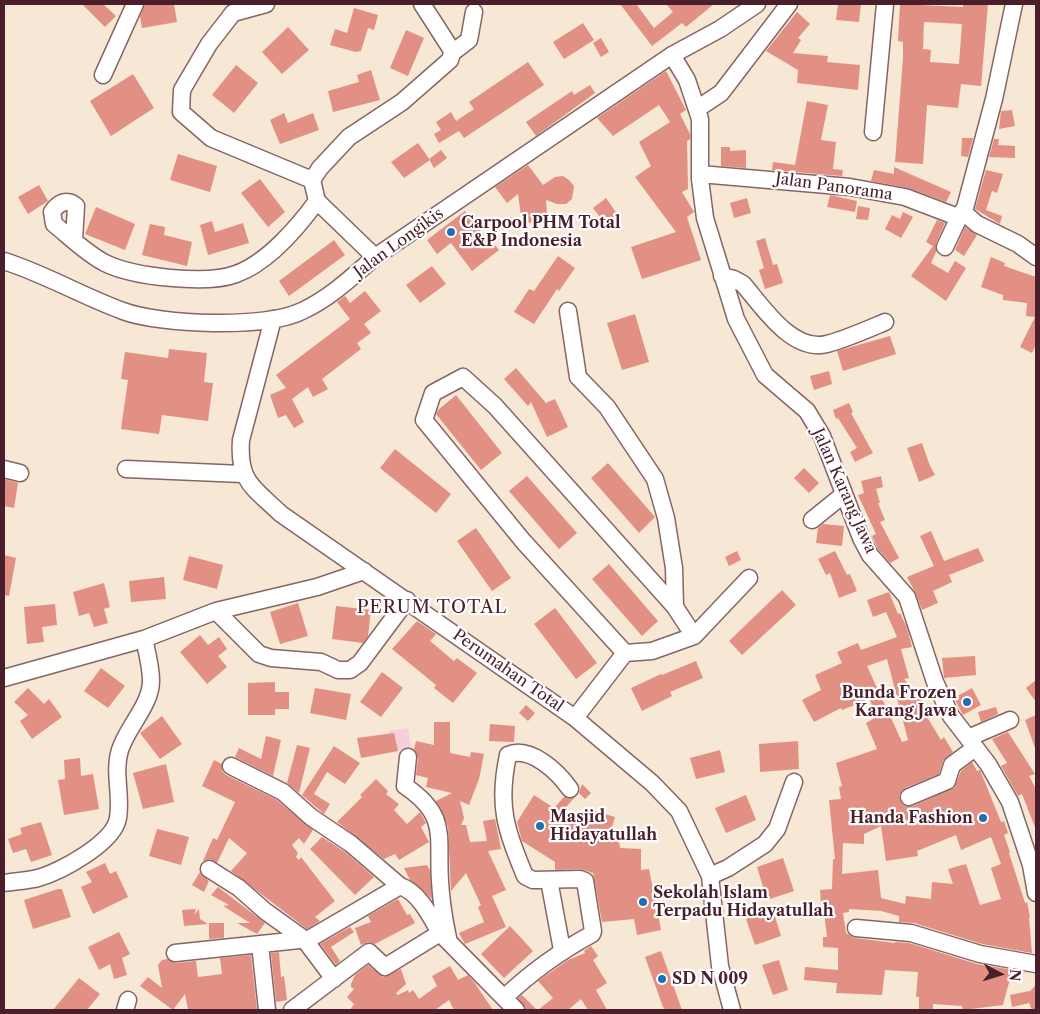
<!DOCTYPE html>
<html>
<head>
<meta charset="utf-8">
<style>
	body { margin:0 }
	#map { position:relative; width:1040px; height:1014px; overflow:hidden; background:#f6e8d4; font-family:"Libre Caslon Text",serif }
	canvas { display:block }
	.frame { position:absolute; inset:0; border:5px solid #4a1f2b; pointer-events:none }
	.north { position:absolute; left:975px; top:949px; width:50px; height:50px; -webkit-text-stroke:4px #fff; paint-order:stroke; rotate:95deg; font-size:14px; font-weight:700; line-height:20px; text-align:center; color:#4a1f2b }
	.north::after { content:''; display:block; margin:auto; width:18px; height:22px; background:#4a1f2b; clip-path:polygon(50% 0,100% 100%,50% 72%,0 100%) }
</style>
</head>
<body>
<div id="map">
<canvas width="1040" height="1014"></canvas>
<div class="frame"></div>
<div class="north">N</div>
</div>
<script>
const c = document.querySelector('canvas').getContext('2d');
c.lineJoin = 'round';
function paint(path, color) { c.fillStyle = color; c.fill(path, 'evenodd'); }
function stroke(path, color, width, dash) { c.strokeStyle = color; c.lineWidth = width; c.lineCap = dash ? 'butt' : 'round'; c.setLineDash(dash || []); c.stroke(path); }
function label(font, color, halo, rows, align = 'center') {
  c.font = font + ' "Libre Caslon Text",serif'; c.lineWidth = 4.5; c.setLineDash([]); c.textBaseline = 'middle'; c.strokeStyle = halo; c.fillStyle = color; for (const [text, x, y, turn = 0] of rows) {
    c.save(); c.translate(x, y); c.rotate((+turn || 0) * Math.PI / 180); c.textAlign = isNaN(turn) ? turn : align; if (halo) c.strokeText(text, 0, 0); c.fillText(text, 0, 0); c.restore();
  }
}
const built = new Path2D(`
	M408,728L411,749L392,752L389,731Z`);
const building = new Path2D(`
	M82,4H103L116,16L105,27Z
	M145,4H174L177,22L142,28L140,16Z
	M620,4H636L654,28L673,12L666,4H714L686,27L682,23L652,46Z
	M838,4H861L859,22L836,20Z
	M900,4L963,7V4H988L981,86L961,84L958,108L927,105L923,164L895,162L903,58V42L898,41ZM924,22L962,24L959,64L930,62L931,50L923,49Z
	M354,8L378,15L374,30L368,28L361,51L356,52L330,45L335,29L347,33Z
	M797,12L810,24L798,38L801,40L793,53L828,56L827,62L860,65L858,90L797,83L798,70L766,51Z
	M583,23L594,40L564,59L553,42Z
	M288,27L309,50L282,74L262,52Z
	M406,30L424,38L408,76L390,68Z
	M601,38L609,52L601,57L593,43Z
	M528,62L544,85L464,138L459,131L439,143L434,134L441,130L436,122L451,112L456,121L474,109L469,102Z
	M236,65L258,83L234,113L212,95Z
	M371,70L380,100L333,112L328,91L359,82L357,75Z
	M666,71L686,110L680,114L690,134V139L687,141L688,189L682,192L694,212L687,217L701,260L642,279L631,247L676,232L635,177L651,166L639,142L670,122L659,105L613,136L597,118Z
	M133,74L154,108L111,136L90,101Z
	M590,85L595,93L536,136L526,122L572,91L574,95Z
	M807,101L828,105L821,140L836,142L833,169L843,170L842,176L772,170L773,162L795,165Z
	M1012,110L1015,126L999,129L1001,111Z
	M284,113L288,123L313,113L319,130L280,144L270,120Z
	M962,138H973L968,157L961,156Z
	M994,139H999L998,145L1015,146V158L989,157Z
	M418,143L430,160L404,178L391,162Z
	M721,147H730V151L746,150V168L721,166Z
	M441,150L447,158L434,168L429,159Z
	M178,154L217,166L210,192L170,180Z
	M528,165L543,185L555,177L563,176L569,180L574,186L572,199L566,204H557L546,200L547,213L545,219L539,224L525,222L521,216L518,194L507,203L495,187Z
	M894,167L951,192L946,202L908,188L871,181L874,170L894,174Z
	M986,170L1003,174L997,193L992,191L986,210L1002,216L1000,224L975,209Z
	M260,179L285,212L268,227L241,193Z
	M39,185L48,201L28,214L18,197Z
	M830,195L857,201L855,212L827,207Z
	M606,198L622,221L610,230L593,208Z
	M747,198L751,213L734,218L730,203Z
	M858,206L870,208L868,220L856,219Z
	M96,207L135,224L125,250L85,234Z
	M465,211L485,237L487,235L499,250L472,271L451,243L437,254L427,240Z
	M903,212L913,217L901,238L885,229L892,215L900,219Z
	M937,220L945,223L936,243V252L931,263L948,273L955,261L966,268L946,301L911,276L933,246L926,242Z
	M212,221L215,232L243,223L249,243L208,255L200,225Z
	M150,224L165,227L164,235L192,242L187,266L142,255Z
	M965,227L977,235L964,256L955,250Z
	M765,238L773,265L777,264L783,283L765,289L759,270L764,268L756,241Z
	M334,240L345,255L289,296L279,281Z
	M558,256L575,268L559,291L557,289L534,324L514,312L529,289L534,291Z
	M991,257L1005,263L1004,266L1036,277V345L1032,353L1020,347L1035,317L1026,316L1027,303L1003,300V295L981,287Z
	M432,266L446,284L420,303L406,285Z
	M365,291L381,311L364,324L371,333L357,343L361,349L322,379L328,389L313,397L308,387L292,399L304,422L294,428L286,415L278,418L270,395L286,388L276,375L350,319L337,302L345,296L350,303Z
	M635,314L649,362L622,370L607,323Z
	M890,336L896,354L843,371L837,351Z
	M169,349L207,353L204,382L213,383L208,421L162,415L159,434L121,429L128,380L121,379L125,352L168,358Z
	M516,368L546,403L555,399L568,427L547,437L531,402L528,406L504,379Z
	M829,371L832,384L814,390L810,376Z
	M456,395L502,453L481,470L436,414L438,410Z
	M849,403L853,412L851,413L873,453L855,462L850,452L857,448L838,418L836,419L833,410Z
	M922,443L930,466L935,475L919,482L907,448Z
	M395,449L451,494L436,513L380,468Z
	M608,463L655,517L639,533L591,478Z
	M804,468L819,483L809,493L794,478Z
	M527,476L577,533L559,549L509,491Z
	M881,476L883,487L876,489L880,503H878L885,520L880,522L899,558L890,563L878,549L872,536L876,534L858,495L864,493L861,481Z
	M4,479L18,483L14,508L4,506Z
	M823,524L844,526L842,546L816,543L818,528Z
	M476,528L511,578L492,591L457,541Z
	M931,531L944,561L978,548L984,561L949,575L952,582L933,591L938,603L922,610L916,594L907,577L934,566L920,536Z
	M737,551L741,560L729,566L725,557Z
	M835,551L847,575L850,574L857,591L839,598L830,573L826,575L818,559Z
	M4,555L16,558L9,596L4,595Z
	M189,556L223,565L217,589L183,580Z
	M609,564L658,621L642,636L592,579Z
	M164,577L166,599L131,602L129,581Z
	M104,583L110,607L104,609L108,623L94,627L89,613L79,616L73,592Z
	M782,590L796,605L742,655L729,641Z
	M889,592L898,614L900,613L907,628L912,647L901,649L909,678L904,679L925,704L921,707L941,740L944,737L953,752L943,761L939,774L905,788L899,795L900,800L903,805L913,806L954,788L961,771L972,762L977,771L980,770L1001,822L1004,821L1008,833L1004,835L1010,852L1009,853L1025,903L1027,902L1030,917L1029,918L1032,953L982,944L914,923L899,922V916L881,911L849,909V912L843,913L846,933L855,938L895,943V942L909,943L977,964L1031,973L1012,971L1003,1005L963,1010L962,1006L933,1004V1010H919V997H916L918,972L885,970L882,995L836,993L837,983L804,980L805,967L838,970V948L823,947V937H827L823,904H821L820,890L832,889L833,859H835L829,800L841,799L839,787L842,786L836,763L877,749L866,723L878,716L869,699L842,710L841,708L814,722L802,700L821,690L815,675L842,663L837,652L858,643L861,650L897,637L886,612L873,617L867,600ZM887,659L908,740L902,742L867,666ZM881,826L886,861L918,856L917,851L956,835L961,850L991,837L1001,864L991,868L1001,899L980,905L966,864L948,869L953,884L932,882L931,899L906,896L905,904L881,898L878,870L842,874L843,843L864,844V834Z
	M298,603L308,636L280,644L270,612Z
	M55,604L57,625L42,627L44,642L27,644L24,607Z
	M336,606L371,610L368,636L363,643L332,639Z
	M555,608L597,663L576,679L534,624Z
	M417,621L436,634L430,641L454,661L457,658L477,673L453,703L434,688L436,685L392,649Z
	M200,635L208,645L219,637L227,649L218,656L227,667L207,684L180,652Z
	M975,656L976,675L944,678L942,658Z
	M696,661L703,678L670,692L672,696L642,711L631,688L661,674L662,675Z
	M101,668L125,686L108,708L84,691Z
	M382,672L403,688L381,717L360,702Z
	M1036,680V702L1026,688Z
	M275,682V692H289V709H275V715H248V683Z
	M28,688L44,704L49,699L62,717L32,739L20,721L28,715L14,702Z
	M315,688L351,694L346,720L310,713Z
	M972,688L981,705L963,715L954,698Z
	M526,705L535,713L528,721L519,713Z
	M996,707L998,714L981,722L978,712Z
	M1036,715V748H1035L1025,720Z
	M162,716L182,744L160,759L140,733Z
	M434,722H450V753L470,757L471,752L484,754L479,779L469,805L460,801L464,818L461,825H466L470,842L487,841L483,821L495,819L501,849L488,851L506,890L492,896L506,927L465,944L459,933L484,922L478,907L481,905L466,873L451,891L448,827L436,801L452,793L426,787L428,778L416,775L418,758L414,749L416,741L434,745Z
	M490,724L515,726L514,742L489,741Z
	M1008,732L1035,774L1029,776L1036,789V830L1022,794L1018,796L1001,766L1007,763L992,739Z
	M394,733L398,751L361,758L357,738Z
	M266,736L281,740L273,776L235,757L239,748L261,759Z
	M798,741L799,769L760,772L759,744Z
	M297,745L310,748L299,793L287,783Z
	M334,746L360,763L345,784L327,772L314,794L330,804L324,814L302,795Z
	M720,750L725,772L696,779L690,758Z
	M80,758L81,776L93,774L99,809L64,815L58,780L65,779L64,760Z
	M214,760L222,764V771L226,775L277,800L313,830L304,844L299,838L292,845L298,853L296,857L299,860L301,857L335,901L315,917L320,921L307,929L231,871L247,853L229,838L217,863L210,859L203,861L213,838L217,840L235,802L202,786Z
	M166,764L174,802L143,809L133,773Z
	M376,779L388,791L386,794L399,804L394,810L407,824L420,812L426,823L421,827L429,842L399,860L395,854L384,859L337,822L362,797L360,795Z
	M582,784L591,793L585,799L579,793Z
	M534,795L554,808L564,797H575L561,813L583,828L588,809L615,817L610,834L618,833L620,848L641,849V870L649,869L661,930L637,935L634,919L602,922L593,873L580,869L555,870V862L522,841L517,822Z
	M746,795L756,820L726,833L715,808Z
	M41,822L52,855L31,862L26,849L13,853L8,839L22,834L20,828Z
	M157,829L189,837L181,865L149,856Z
	M322,837L345,852L374,877L355,895L310,849Z
	M783,858L794,891L767,900L757,867Z
	M105,863L110,874L116,871L128,897L93,914L81,887L92,882L86,872Z
	M427,865L430,870L432,899L410,880L404,868Z
	M200,872L209,881L204,892L192,885Z
	M218,887L265,923L257,934L237,923H250L223,906L229,905L211,895Z
	M58,889H62L71,917L33,929L24,900Z
	M398,899L407,915L410,914L415,923L375,944L368,942L361,945L355,928L371,922L368,916Z
	M196,909L194,915L199,909L200,919L208,924L184,926L182,910Z
	M773,910L781,936L755,945L746,919Z
	M209,923H224V938L209,939Z
	M510,926L533,951L504,978L481,954Z
	M350,927L354,932L331,947L340,961L336,965L320,944Z
	M119,932L130,954L122,958L127,975L114,979L110,964L99,970L88,947Z
	M591,946L598,956L593,960L607,983L596,990L607,1010H588L581,999L568,1010H538L553,998L538,981L568,960L585,953L584,951Z
	M661,951L682,1010H666L663,1007L645,957Z
	M279,952L281,977L284,976L287,1000L276,1002L271,953Z
	M251,955L257,1010H188L185,994L173,1010L140,986L148,977L162,988L158,965L162,960L167,959L176,963L196,961L198,977L222,974L220,958Z
	M779,960L788,990L773,995L762,965Z
	M368,965L383,977L401,969L406,984L396,993L398,995L408,990L409,993L413,990L419,999L437,986L432,976L450,966L458,980L468,975L474,982L493,1010H454L449,1000L435,1010H350L354,1004L347,997L354,989L351,987V984L355,975Z
	M79,978L100,994L87,1010H53Z
	M1036,985V1010H1032L1029,1003L1012,1007L1010,995L1029,991V992Z
	M522,995L537,1010H526L518,998Z`);
const minor = new Path2D(`
	M266,4L233,13L209,44L182,90L181,112L211,138L312,180
	M452,53L469,40L474,12
	M672,55L687,80L700,119V179L705,218L736,319L765,375L807,411L822,436L861,538L870,555L907,597L935,682L951,716L988,764L1010,802L1031,865L1036,893
	M103,75L135,4
	M697,109L721,93L789,4
	M873,132L885,4
	M700,174L850,187L905,197L955,216L960,215L965,208L994,99L1014,4
	M963,212L977,224L1018,244L1036,257
	M74,240L76,206C67,198 58,203 52,212L54,224C70,237 87,254 105,263C133,277 207,285 236,274C267,263 298,227 317,201
	M945,247L960,215
	M375,257L317,201L312,180L320,168L349,137L402,102L450,60L452,53L451,49L422,4
	M4,261C45,274 82,296 123,311C160,325 266,329 302,311C330,298 352,277 375,257L672,55L720,29L757,4
	M722,276L734,279L743,284C762,306 792,353 827,344C846,339 866,330 885,322
	M568,311L578,377L607,407L655,479L666,518L674,568L675,607
	M273,319L241,440C238,482 253,487 281,514L575,718L652,783L679,811L710,876L720,966L732,1010
	M4,469L20,473
	M126,469L242,474
	M812,520L843,495
	M216,611L259,654L271,658L321,662L338,670H350L360,663L407,600
	M625,653L523,541L424,420L433,393L463,377L495,406L675,607L694,636
	M4,678L144,639L216,611L317,587L364,571
	M575,718L625,653L652,651L694,636L749,578
	M968,738L1010,720
	M408,757L405,786C449,816 437,836 440,881C441,900 444,919 448,938
	M231,766L283,792L311,817L351,844L400,886C419,892 431,917 440,933L516,1010
	M909,797L947,781L952,765L975,748
	M209,869L239,888L265,911L304,939L334,979
	M710,876L728,868L765,844L777,829L794,782
	M549,880L562,950
	M4,883C15,881 27,881 38,878C60,872 114,843 118,818C122,796 113,772 120,750C127,727 151,705 151,681C151,667 147,652 144,639
	M856,928L911,933L980,954L1036,964
	M260,944L267,1010
	M175,953L309,939L400,886
	M504,998C531,972 559,952 592,934L593,931L585,881L580,879L533,880L525,876C506,829 497,807 508,755C530,745 558,772 570,789
	M125,1010L128,1000
	M292,1010L369,952L385,967L440,933`);
const markers = [
	[451,232,5,"#1f6fb2"],
	[967,702,5,"#1f6fb2"],
	[983,818,5,"#1f6fb2"],
	[540,826,5,"#1f6fb2"],
	[643,902,5,"#1f6fb2"],
	[662,979,5,"#1f6fb2"]
];
const streetNames = [
	["Jalan Panorama",834,187,8],
	["Jalan Longikis",399,243,-36],
	["Jalan Karang Jawa",844,491,66],
	["Perumahan Total",508,671,35]
];
const poiNames = [
	["Carpool PHM Total",461,223],
	["E&P Indonesia",461,241],
	["Bunda Frozen",957,693,"right"],
	["Karang Jawa",957,711,"right"],
	["Masjid",550,817],
	["Hidayatullah",550,835],
	["Handa Fashion",973,818,"right"],
	["Sekolah Islam",653,893],
	["Terpadu Hidayatullah",653,911],
	["SD N 009",672,979]
];
const neighbourhoodNames = [
	["PERUM TOTAL",432,608]
];
paint(built, '#f5cfd9');
paint(building, '#e28f84');
stroke(minor, '#866566', 19);
stroke(minor, '#fff', 16);
for (const [x, y, r, color] of markers) { const dot = new Path2D(); dot.arc(x, y, r, 0, 2 * Math.PI); c.fillStyle = color; c.fill(dot); stroke(dot, '#fff', 2); }
label('16px', '#4a1f2b', '#fff', streetNames);
label('bold 16px', '#4a1f2b', '#fff', poiNames, 'left');
c.letterSpacing = '1px';
label('18px', '#4a1f2b', '#fff', neighbourhoodNames);
c.letterSpacing = '0px';
</script>
</body>
</html>
